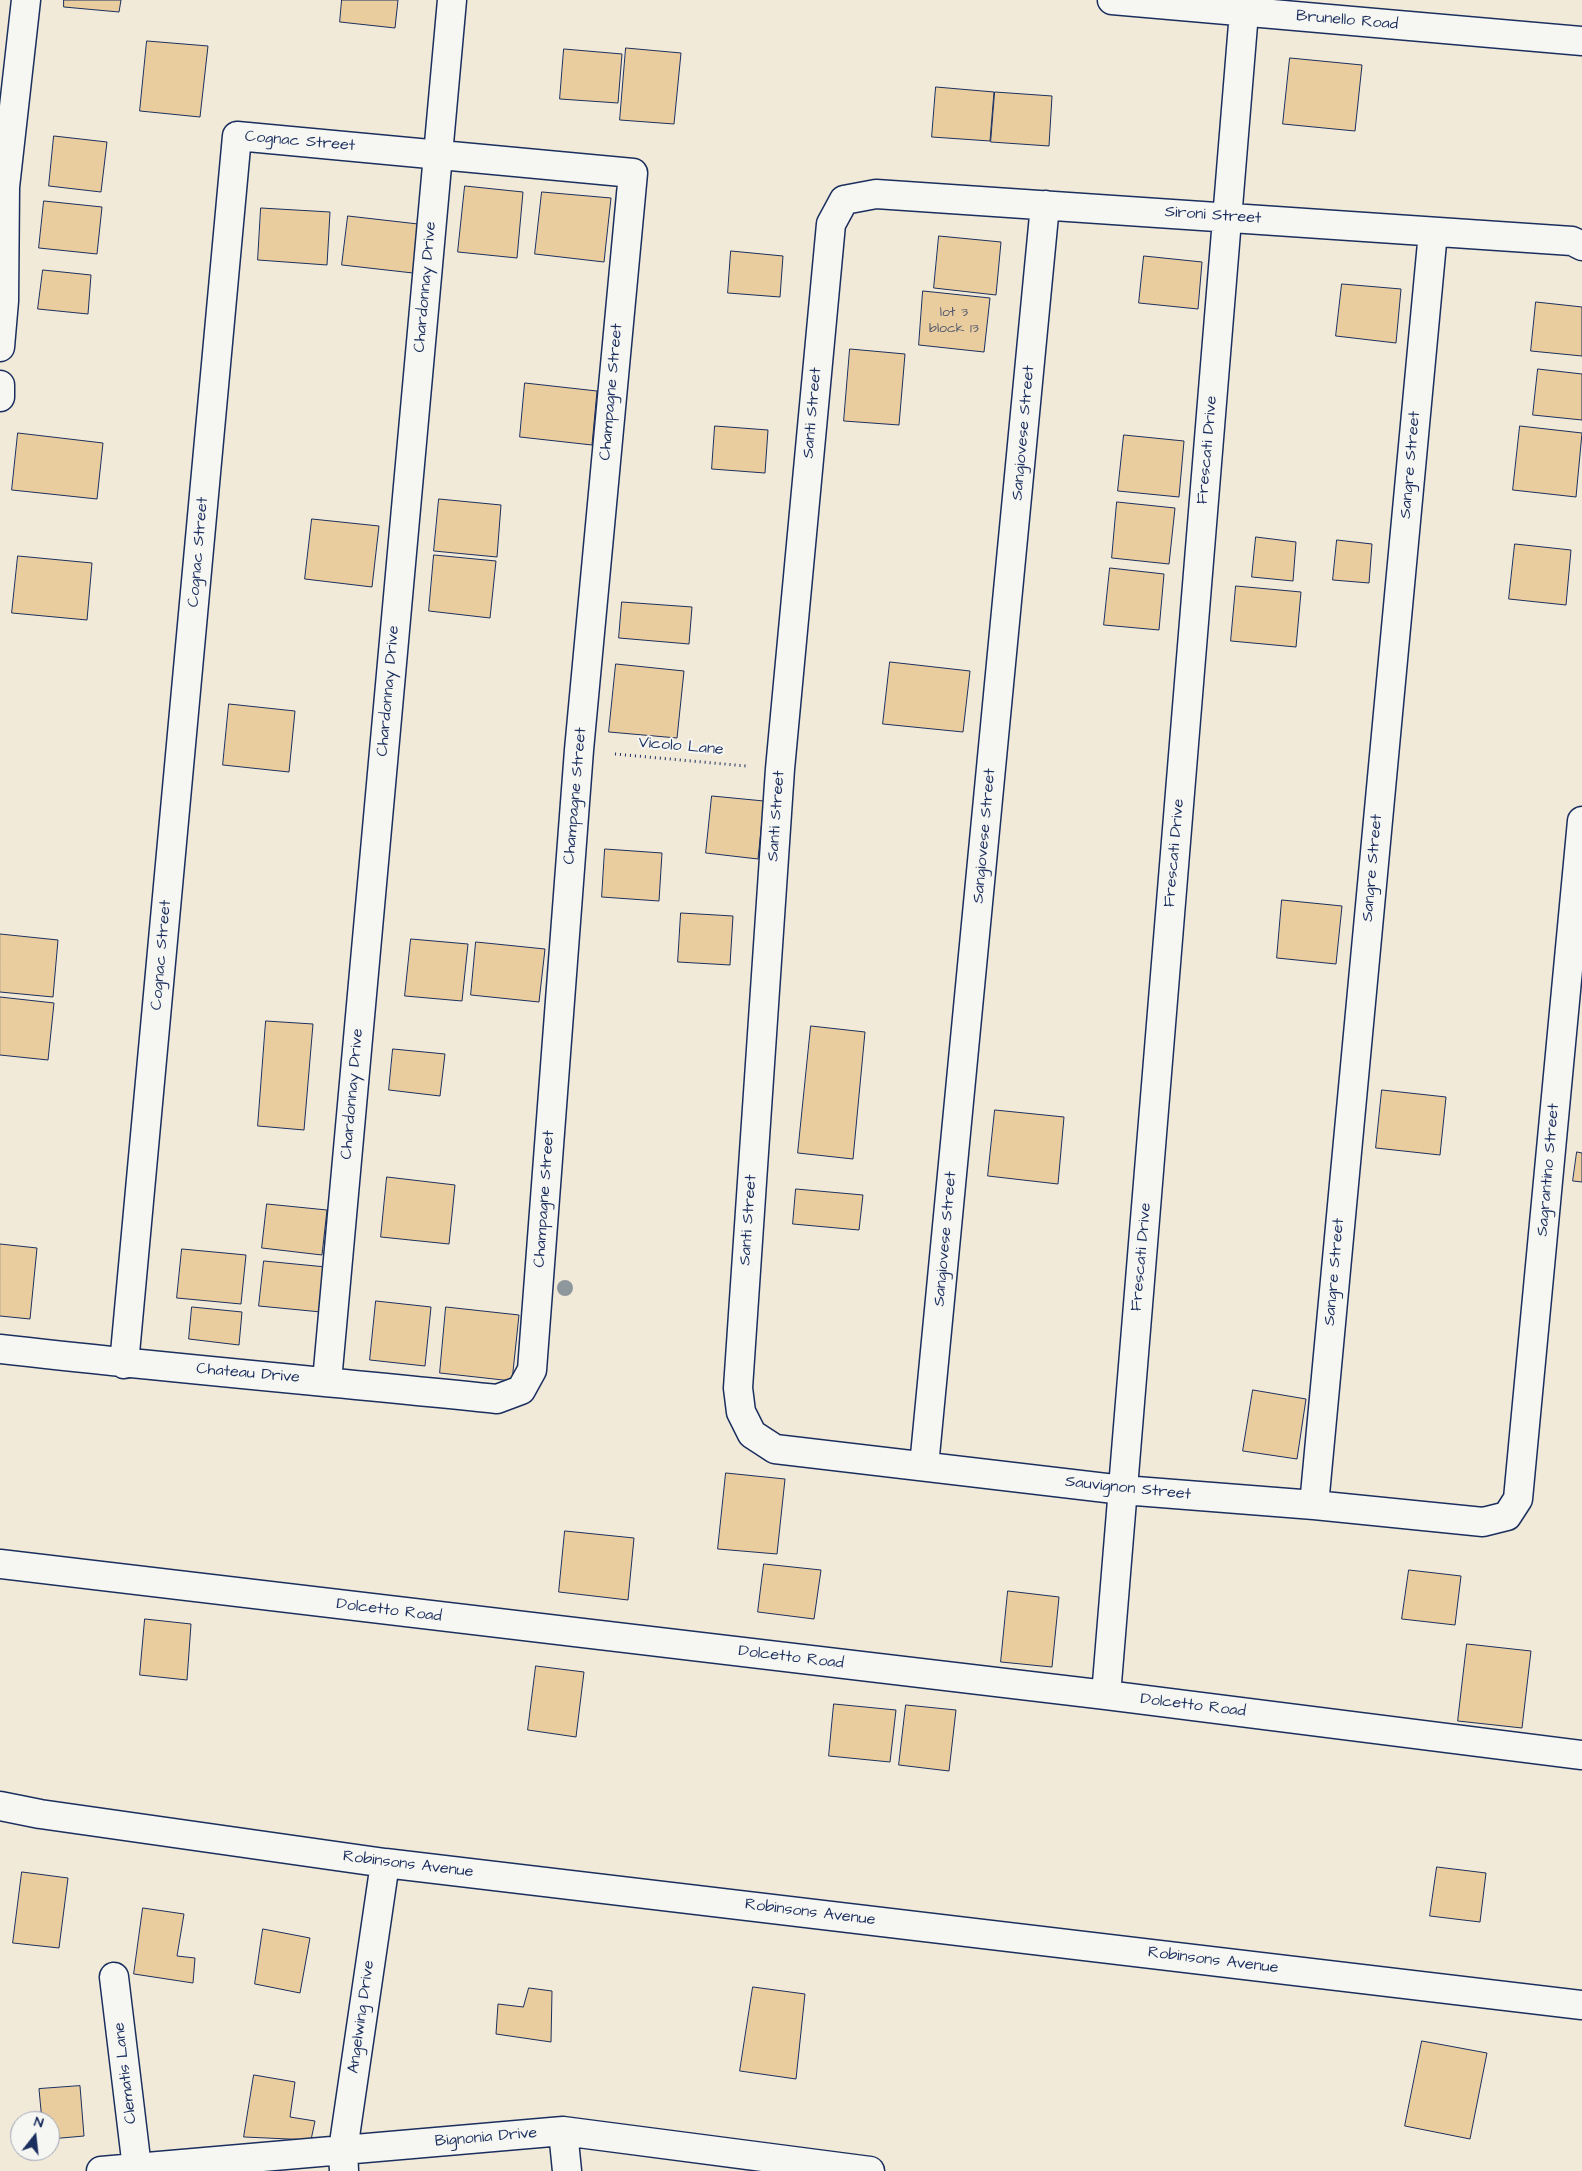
<!DOCTYPE html>
<html>
<head>
<meta charset="utf-8">
<style>
	body { margin:0 }
	#map { position:relative; width:1582px; height:2171px; overflow:hidden; background:#f2ead9; font-family:"Architects Daughter",sans-serif }
	canvas { display:block }
	.north { position:absolute; left:10px; top:2111px; width:50px; height:50px; box-sizing:border-box; background:#f6f6f2; border:1px solid #9ea6b7; border-radius:50%; rotate:16deg; font-size:14px; font-weight:700; line-height:20px; text-align:center; color:#1b2f5e }
	.north::after { content:''; display:block; margin:auto; width:18px; height:22px; background:#1b2f5e; clip-path:polygon(50% 0,100% 100%,50% 72%,0 100%) }
</style>
</head>
<body>
<div id="map">
<canvas width="1582" height="2171"></canvas>
<div class="north">N</div>
</div>
<script>
const c = document.querySelector('canvas').getContext('2d');
c.lineJoin = 'round';
function paint(path, color) { c.fillStyle = color; c.fill(path, 'evenodd'); }
function stroke(path, color, width, dash) { c.strokeStyle = color; c.lineWidth = width; c.lineCap = dash ? 'butt' : 'round'; c.setLineDash(dash || []); c.stroke(path); }
function label(font, color, halo, rows, align = 'center') {
  c.font = font + ' "Architects Daughter",sans-serif'; c.lineWidth = 4; c.setLineDash([]); c.textBaseline = 'middle'; c.strokeStyle = halo; c.fillStyle = color; for (const [text, x, y, turn = 0] of rows) {
    c.save(); c.translate(x, y); c.rotate((+turn || 0) * Math.PI / 180); c.textAlign = isNaN(turn) ? turn : align; if (halo) c.strokeText(text, 0, 0); c.fillText(text, 0, 0); c.restore();
  }
}
const building = new Path2D(`
	M64,0H121L119,12L64,7Z
	M342,0H398L395,28L340,22Z
	M147,41L208,46L200,117L140,111Z
	M626,48L681,53L674,124L620,120Z
	M564,49L622,54L618,103L560,99Z
	M1290,58L1362,65L1355,131L1283,124Z
	M936,87L994,92L990,141L932,137Z
	M995,92L1052,96L1049,146L991,142Z
	M54,136L107,142L101,192L49,186Z
	M465,186L523,192L517,258L458,252Z
	M542,192L611,198L604,262L535,254Z
	M44,201L102,207L97,254L39,248Z
	M261,208L330,212L327,265L258,260Z
	M348,216L418,224L413,273L342,265Z
	M939,236L1001,242L996,295L934,288Z
	M731,251L783,256L780,297L728,293Z
	M1144,256L1202,262L1198,309L1139,303Z
	M43,270L91,275L88,314L38,309Z
	M1342,284L1401,289L1396,343L1336,336Z
	M923,291L990,298L984,352L919,345Z
	M1536,302L1582,307V356L1531,351Z
	M850,349L905,354L899,425L844,421Z
	M1538,369L1582,374V420L1533,415Z
	M525,383L597,391L592,445L520,437Z
	M715,426L768,430L765,473L712,469Z
	M1520,426L1582,433L1576,497L1513,490Z
	M18,433L103,443L97,499L12,490Z
	M1124,435L1184,441L1179,497L1118,491Z
	M439,499L501,505L497,557L434,551Z
	M1117,502L1175,508L1169,564L1112,558Z
	M312,519L379,526L372,587L305,579Z
	M1256,537L1296,542L1293,581L1252,577Z
	M1337,540L1372,544L1369,583L1333,580Z
	M1515,544L1571,550L1566,605L1509,599Z
	M434,555L496,561L490,618L429,611Z
	M18,556L92,563L87,620L12,613Z
	M1110,568L1164,574L1159,630L1104,625Z
	M1236,586L1301,592L1296,647L1231,641Z
	M622,602L692,607L689,644L619,638Z
	M890,662L970,671L963,732L883,724Z
	M616,664L684,671L677,738L609,732Z
	M229,704L295,711L289,772L223,765Z
	M712,796L764,801L758,859L706,853Z
	M605,849L662,853L659,901L602,897Z
	M1282,900L1342,906L1336,964L1277,958Z
	M681,913L733,916L730,965L678,962Z
	M0,934L58,940L53,997L0,992Z
	M411,939L468,944L462,1001L405,996Z
	M476,942L545,949L539,1002L471,995Z
	M0,997L54,1003L48,1060L0,1055Z
	M266,1021L313,1024L304,1130L258,1126Z
	M811,1026L865,1032L853,1159L798,1153Z
	M393,1049L445,1054L440,1096L389,1090Z
	M1382,1090L1446,1097L1440,1155L1376,1148Z
	M995,1110L1064,1117L1058,1184L988,1176Z
	M1577,1152L1582,1153V1182L1573,1181Z
	M387,1177L455,1185L449,1244L381,1237Z
	M796,1189L863,1195L859,1230L793,1224Z
	M267,1204L327,1210L322,1255L262,1248Z
	M0,1244L37,1248L30,1319L0,1316Z
	M182,1249L246,1255L241,1304L177,1298Z
	M264,1261L326,1267L321,1312L259,1306Z
	M376,1301L431,1307L425,1366L370,1360Z
	M192,1307L242,1312L239,1345L189,1339Z
	M446,1307L519,1315L512,1381L440,1373Z
	M1253,1390L1306,1399L1297,1459L1243,1451Z
	M726,1473L785,1479L777,1554L718,1549Z
	M565,1531L634,1538L628,1600L559,1592Z
	M764,1564L821,1570L814,1619L758,1612Z
	M1409,1570L1461,1576L1455,1625L1402,1619Z
	M1008,1591L1059,1597L1052,1667L1001,1662Z
	M145,1619L191,1624L187,1680L140,1675Z
	M1467,1644L1531,1651L1522,1728L1458,1721Z
	M536,1666L584,1672L576,1737L528,1730Z
	M834,1704L896,1710L890,1762L829,1756Z
	M906,1705L956,1710L949,1771L899,1765Z
	M1437,1867L1486,1873L1480,1922L1430,1916Z
	M22,1872L68,1878L59,1948L13,1943Z
	M143,1908L184,1914L177,1956L195,1958L193,1983L134,1974Z
	M263,1929L310,1938L300,1993L255,1984Z
	M753,1987L805,1994L796,2079L740,2071Z
	M529,1988L552,1991L551,2042L496,2034L498,2004L523,2007Z
	M1422,2041L1487,2053L1470,2139L1405,2126Z
	M254,2075L295,2082L290,2117L315,2121L311,2140L244,2137Z
	M80,2086L84,2136L50,2139V2121H42L39,2089Z`);
const path = new Path2D(`
	M615,754L746,766`);
const minor = new Path2D(`
	M1112,0L1582,41
	M1582,246L1572,241L876,194L844,200L831,224L780,769L738,1388L741,1412L752,1434L775,1449L1123,1490L1314,1505L1483,1522L1507,1516L1518,1499L1582,821
	M0,347L4,301L5,187L26,0
	M0,385V397
	M0,1349C165,1368 331,1382 497,1399L521,1390L532,1370L579,750L633,173L237,136L124,1364
	M327,1381L452,0
	M924,1466L1045,205
	M1314,1505L1433,232
	M0,1564L1106,1695L1582,1755
	M1106,1695L1244,12
	M0,1806L40,1814L385,1863L1582,2005
	M114,1977L137,2168
	M563,2131L567,2171
	M101,2171L563,2131L870,2171
	M344,2171L343,2150L385,1863`);
const trees = [
	[565,1288]
];
const numberNames = [
	["lot 3",954,313],
	["block 13",954,329]
];
const streetNames = [
	["Brunello Road",1347,21,5],
	["Cognac Street",300,142,5],
	["Sironi Street",1213,216,4],
	["Chardonnay Drive",426,287,-85],
	["Champagne Street",612,392,-85],
	["Santi Street",813,413,-85],
	["Sangiovese Street",1024,433,-85],
	["Frescati Drive",1208,450,-85],
	["Sangre Street",1411,465,-85],
	["Cognac Street",199,552,-85],
	["Chardonnay Drive",389,691,-85],
	["Vicolo Lane",681,747,5],
	["Champagne Street",576,796,-85],
	["Santi Street",777,816,-86],
	["Sangiovese Street",985,836,-85],
	["Frescati Drive",1175,853,-85],
	["Sangre Street",1373,868,-85],
	["Cognac Street",162,955,-85],
	["Chardonnay Drive",353,1094,-85],
	["Sagrantino Street",1549,1170,-85],
	["Champagne Street",545,1199,-86],
	["Santi Street",749,1220,-86],
	["Sangiovese Street",946,1239,-85],
	["Frescati Drive",1142,1257,-85],
	["Sangre Street",1335,1272,-85],
	["Chateau Drive",248,1374,5],
	["Sauvignon Street",1128,1489,6],
	["Dolcetto Road",389,1611,7],
	["Dolcetto Road",791,1658,7],
	["Dolcetto Road",1193,1706,7],
	["Robinsons Avenue",408,1865,7],
	["Robinsons Avenue",810,1913,7],
	["Robinsons Avenue",1213,1961,7],
	["Angelwing Drive",362,2017,-82],
	["Clematis Lane",126,2073,-97],
	["Bignonia Drive",486,2138,-5]
];
paint(building, '#eacd9e');
stroke(building, '#1b2f5e', 1);
stroke(minor, '#1b2f5e', 31);
stroke(path, '#1b2f5e', 3, [1, 4]);
stroke(minor, '#f6f6f2', 28);
c.fillStyle = '#8e979c';
for (const [x, y] of trees) { c.beginPath(); c.arc(x, y, 8, 0, 2 * Math.PI); c.fill(); }
label('14px', '#4f566e', null, numberNames);
label('16px', '#1b2f5e', '#f6f6f2', streetNames);
</script>
</body>
</html>
